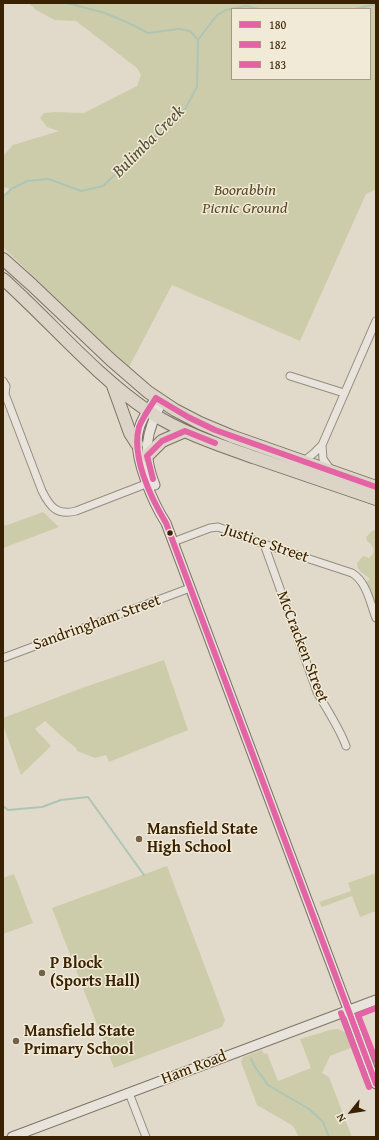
<!DOCTYPE html>
<html>
<head>
<meta charset="utf-8">
<style>
	body { margin:0 }
	#map { position:relative; width:379px; height:1140px; overflow:hidden; background:#e1daca; font-family:"Gentium Book Plus",serif }
	canvas { display:block }
	.frame { position:absolute; inset:0; border:4px solid #3a2102; pointer-events:none }
	.legend { position:absolute; left:231px; top:8px; width:140px; height:72px; box-sizing:border-box; background:#f1ead7; border:1px solid #a89a82; margin:0; padding:5px 7px; list-style:none; font-size:12px; color:#3a2102 }
	.legend li { display:flex; align-items:center; gap:8px; height:20px }
	.legend b { width:20px; border:1px solid #a89a82 }
	.north { position:absolute; left:331px; top:1092px; width:40px; height:40px; -webkit-text-stroke:3px #f1ead7; paint-order:stroke; rotate:240deg; font-size:11px; font-weight:700; line-height:16px; text-align:center; color:#3a2102 }
	.north::after { content:''; display:block; margin:auto; width:14px; height:18px; background:#3a2102; clip-path:polygon(50% 0,100% 100%,50% 72%,0 100%) }
</style>
</head>
<body>
<div id="map">
<canvas width="379" height="1140"></canvas>
<div class="frame"></div>
<ul class="legend">
<li><b style="height:5px;background:#e463a4"></b>180</li>
<li><b style="height:5px;background:#e463a4"></b>182</li>
<li><b style="height:5px;background:#e463a4"></b>183</li>
</ul>
<div class="north">N</div>
</div>
<script>
const c = document.querySelector('canvas').getContext('2d');
c.lineJoin = 'round';
function paint(path, color) { c.fillStyle = color; c.fill(path, 'evenodd'); }
function stroke(path, color, width, dash) { c.strokeStyle = color; c.lineWidth = width; c.lineCap = dash ? 'butt' : 'round'; c.setLineDash(dash || []); c.stroke(path); }
function label(font, color, halo, rows, align = 'center') {
  c.font = font + ' "Gentium Book Plus",serif'; c.lineWidth = 3; c.setLineDash([]); c.textBaseline = 'middle'; c.strokeStyle = halo; c.fillStyle = color; for (const [text, x, y, turn = 0] of rows) {
    c.save(); c.translate(x, y); c.rotate((+turn || 0) * Math.PI / 180); c.textAlign = isNaN(turn) ? turn : align; if (halo) c.strokeText(text, 0, 0); c.fillText(text, 0, 0); c.restore();
  }
}
const green = new Path2D(`
	M29,3H376V189L366,194L300,341L172,285L129,367L60,303L3,247V197L11,189L3,187V156L13,145L59,131L47,127L40,118L44,113L55,112L84,113L137,86L141,75L137,68L76,21L55,20L36,10ZM232,9H370V79H232Z
	M43,512L59,527L3,548V521L5,526Z
	M376,529V599L373,601L366,582L370,579C365,574 357,572 357,563L363,556L369,558L373,554L374,550L371,544L367,541L366,537L371,532Z
	M164,660L188,730L109,762L106,755L95,758L77,751L76,748L60,735L45,721L35,729L51,746L21,775L3,725V718L82,688Z
	M167,866L225,1020L222,1027L114,1068L52,908Z
	M376,873V911L360,917L352,896L322,907L319,902L351,891L348,883Z
	M14,874L33,923L3,934V878Z
	M338,1029L349,1034L353,1047L330,1056L322,1073L329,1077L352,1137H299L293,1126L257,1105L241,1062L243,1057L262,1050L264,1054L267,1053L278,1081L311,1068L300,1039L330,1030Z`);
const stream = new Path2D(`
	M67,3L105,13L133,25L148,33L179,29L190,31L198,40
	M355,9L376,4
	M3,197L11,189L27,181L49,179L81,191L103,186L185,109L197,87L198,40L217,15L226,10L246,6L259,9
	M3,806L8,810L42,807L61,800L88,797L144,875
	M251,1059L255,1067L268,1085L309,1109L323,1122L329,1137`);
const street = new Path2D(`
	M290,376L344,393
	M3,381L6,386L5,394H3
	M5,394L42,491C50,507 57,516 76,511L151,482
	M322,445L323,459L331,470
	M303,462L314,453L322,445L376,321
	M173,542L210,528L218,527L264,544L352,573C367,582 370,603 376,618
	M264,544L317,692C327,710 339,727 346,746
	M3,658L190,588
	M129,1093L146,1137`);
const secondary = new Path2D(`
	M156,398C149,409 140,420 138,433C133,457 153,503 166,523L376,1084
	M155,485C142,452 146,432 162,402
	M12,1137L376,1000`);
const highway = new Path2D(`
	M3,259L32,285L111,360L148,392L175,410L200,423L231,436L376,487
	M3,279C52,323 94,374 148,411C182,433 219,445 256,458C296,472 336,485 376,499
	M112,383L130,433L137,444
	M147,456L162,441L185,431`);
const bus1 = new Path2D(`
	M153,479L147,456L162,441L185,431L215,443
	M376,487L215,430L188,417L156,398C150,407 143,417 139,427C131,457 151,498 166,523L376,1084`);
const bus2 = new Path2D(`
	M341,1013L369,1087`);
const bus3 = new Path2D(`
	M376,1008L358,1015L376,1061`);
const markers = [
	[170,533,3.5,"#3a2102"],
	[139,839,4,"#746248"],
	[42,973,4,"#746248"],
	[16,1041,4,"#746248"]
];
const parkNames = [
	["Boorabbin",245,191],
	["Picnic Ground",245,209]
];
const streetNames = [
	["Justice Street",266,544,19],
	["Sandringham Street",97,623,-20],
	["McCracken Street",302,647,69],
	["Ham Road",194,1068,-21]
];
const poiNames = [
	["Mansfield State",147,830],
	["High School",147,848],
	["P Block",50,964],
	["(Sports Hall)",50,982],
	["Mansfield State",24,1032],
	["Primary School",24,1050]
];
const waterNames = [
	["Bulimba Creek",149,142,-45]
];
paint(green, '#cca');
stroke(stream, '#aec5b6', 2);
stroke(street, '#948c80', 9);
stroke(secondary, '#7b7366', 11);
stroke(highway, '#7b7366', 14);
stroke(street, '#e8e4dc', 7);
stroke(secondary, '#e8e4dc', 9);
stroke(highway, '#dbd4c7', 12);
stroke(bus1, '#e463a4', 6);
stroke(bus2, '#e463a4', 6);
stroke(bus3, '#e463a4', 6);
for (const [x, y, r, color] of markers) { const dot = new Path2D(); dot.arc(x, y, r, 0, 2 * Math.PI); c.fillStyle = color; c.fill(dot); stroke(dot, '#f1ead7', 1.5); }
label('italic 16px', '#5a4926', '#f1ead7', parkNames);
label('16px', '#3a2102', '#f1ead7', streetNames);
label('bold 16px', '#3a2102', '#f1ead7', poiNames, 'left');
label('italic 17px', '#565036', '#f1ead7', waterNames);
</script>
</body>
</html>
